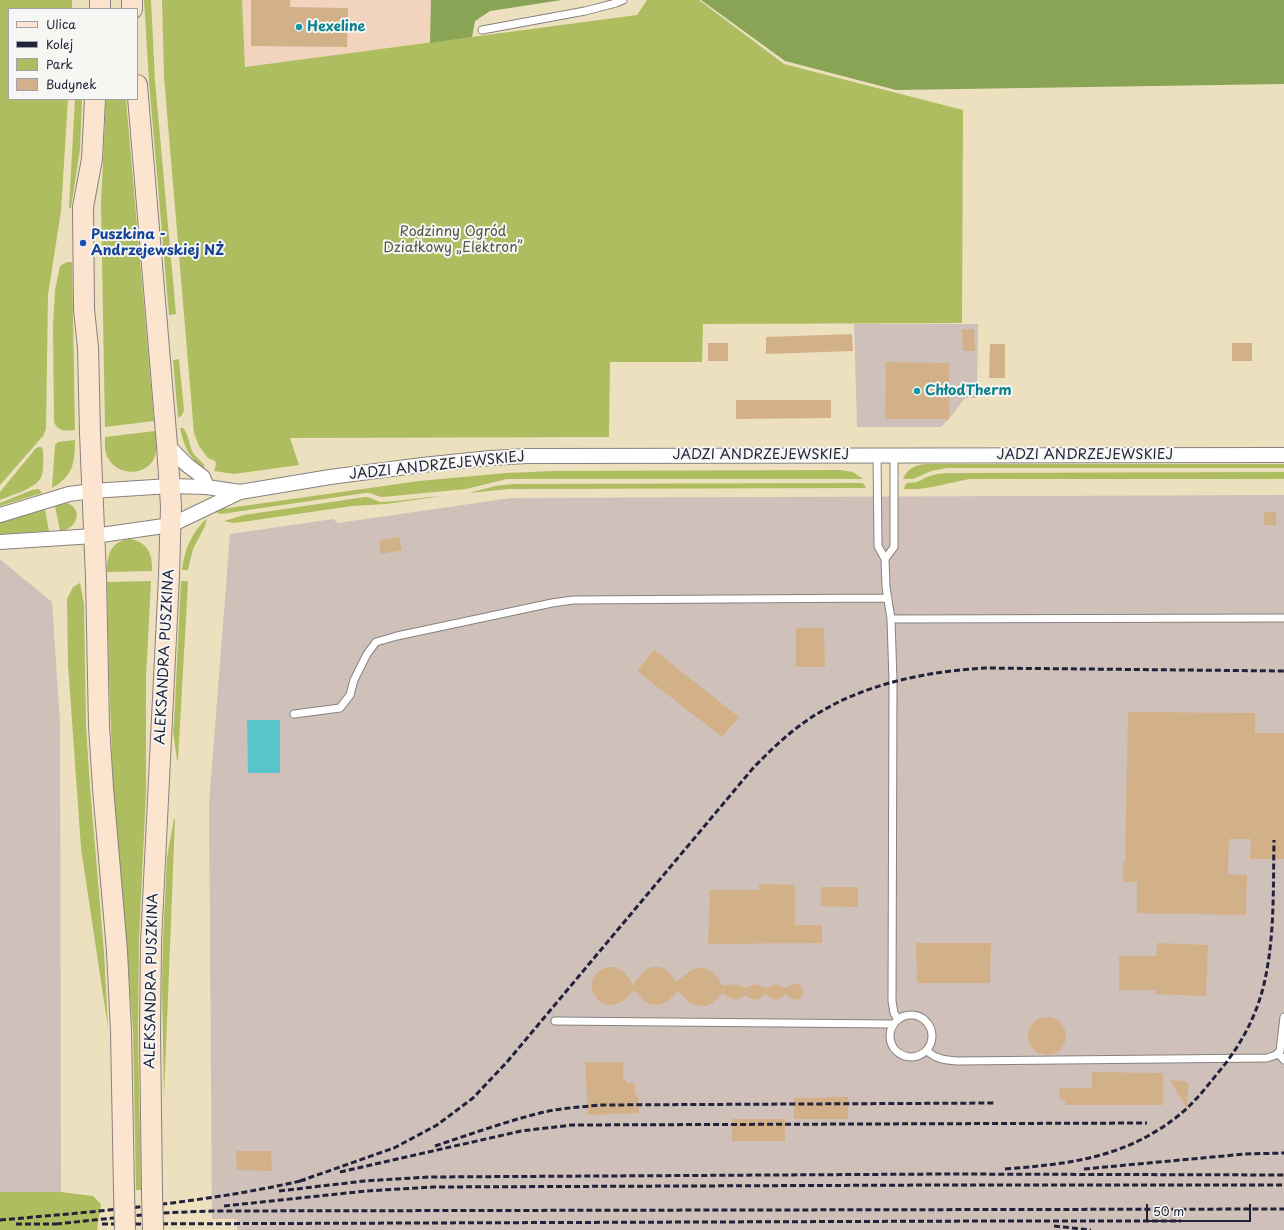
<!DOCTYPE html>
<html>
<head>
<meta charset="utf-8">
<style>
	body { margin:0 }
	#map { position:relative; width:1284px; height:1230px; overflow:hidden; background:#ede0bf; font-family:"Playpen Sans",sans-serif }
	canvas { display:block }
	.legend { position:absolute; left:8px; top:8px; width:130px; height:92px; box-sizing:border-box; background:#f6f6f2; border:1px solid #a1a1a9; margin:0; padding:5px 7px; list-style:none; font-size:12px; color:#22223b }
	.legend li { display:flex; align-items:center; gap:8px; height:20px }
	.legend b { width:20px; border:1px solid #a1a1a9 }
	.scale { position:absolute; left:1146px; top:1204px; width:105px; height:18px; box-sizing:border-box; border:2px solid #22223b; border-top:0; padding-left:5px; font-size:12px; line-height:14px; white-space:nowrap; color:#22223b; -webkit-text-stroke:3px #f6f6f2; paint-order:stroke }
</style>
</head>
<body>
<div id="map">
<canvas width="1284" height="1230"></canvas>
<ul class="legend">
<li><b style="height:5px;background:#fce5cf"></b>Ulica</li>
<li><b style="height:5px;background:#22223b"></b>Kolej</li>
<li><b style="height:11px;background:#adbd60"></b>Park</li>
<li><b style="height:11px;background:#d3b188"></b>Budynek</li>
</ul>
<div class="scale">50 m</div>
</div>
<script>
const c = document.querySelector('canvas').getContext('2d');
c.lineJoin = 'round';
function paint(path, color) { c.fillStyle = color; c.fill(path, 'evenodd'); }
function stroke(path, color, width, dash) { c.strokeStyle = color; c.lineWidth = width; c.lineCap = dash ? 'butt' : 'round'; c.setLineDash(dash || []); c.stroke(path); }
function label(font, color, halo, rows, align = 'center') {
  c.font = font + ' "Playpen Sans",sans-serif'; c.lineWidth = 4; c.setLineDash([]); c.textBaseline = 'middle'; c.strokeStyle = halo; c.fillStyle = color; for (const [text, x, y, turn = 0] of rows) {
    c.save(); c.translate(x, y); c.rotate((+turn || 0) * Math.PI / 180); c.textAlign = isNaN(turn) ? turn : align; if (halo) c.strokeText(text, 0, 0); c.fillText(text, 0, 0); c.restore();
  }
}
const built = new Path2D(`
	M242,0H431L430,43L245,67Z`);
const industrial = new Path2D(`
	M854,324H978L977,398H965L949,419L941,427H857Z
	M1284,495V1230H237V1219H212L209,804L230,534L333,519L338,523L511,498Z
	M0,560H1L52,602L60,723L61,1192H0Z`);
const green = new Path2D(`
	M0,0H72V9H9V99H68L61,211L48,295L46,429L43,436L0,485Z
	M144,0H151L155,81L176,314L169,315L149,81Z
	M162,0H242L245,67L637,15L647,0H699L784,64L963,110L962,323L703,324L702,362H610L609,437L290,438L299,465L234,474L214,471L216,464L215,461L208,458L199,446L194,433L164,77Z
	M75,99H82L80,149L71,208H69Z
	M106,99H126L154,421L105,427L101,204Z
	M67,262H72L75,430C66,431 58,432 54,422L53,327L55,290L60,266Z
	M179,359L184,410L182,415L178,418L173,360Z
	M180,428H183C189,434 189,446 193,453C197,459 204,462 205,468C189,460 184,445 180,428Z
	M155,431C156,439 158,448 155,456C148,477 117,476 108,458C104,452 105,444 105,437Z
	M75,440C75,463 73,476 52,488L55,445L58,442Z
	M39,447H41L43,450C43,458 44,467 42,475C39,488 11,495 0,500V492L36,448Z
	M926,464H1284V468H947L931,471L913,479H903C907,469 915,465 926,464Z
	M840,470L853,472L863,479H507L466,489L383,497C376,497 372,492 365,493L221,514L215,512L222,509L419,481L506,473L554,471Z
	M1284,472V479H969L932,487L919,489H904L905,485L907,483L917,482L927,477L937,474L949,473Z
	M863,483L866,488L509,489L469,493L495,486L513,484Z
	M39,489L42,493L0,506V503L32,490Z
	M442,496L386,504L352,506L242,522L234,523L224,521L244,515L365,497C372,497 377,503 384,502C403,501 422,497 442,496Z
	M66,503C83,507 79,529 60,531L55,506Z
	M45,509L49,531L0,534V523Z
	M207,518L205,526L193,549L188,570H182C184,550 192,532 207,518Z
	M129,539C147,541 153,554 152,571L107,572C107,555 110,542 129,539Z
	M151,581L146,677V792L139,939L138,1031L141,1190H136L133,1030L113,786L109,674L107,582Z
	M181,581H187L188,582L178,760H177L173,731L174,723Z
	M80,583L84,604L86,726L90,787L104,952L108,1028L81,848L68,664L67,599L73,587Z
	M174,819H175L164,1098L162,987L163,941L167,857Z
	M0,1192H61L93,1196L101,1204L97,1230H0Z`);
const forest = new Path2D(`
	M431,0H562L490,11L475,21L472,37L430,43Z
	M701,0H1284V84L896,90L785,61Z`);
const water = new Path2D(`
	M247,720H280V773H248Z`);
const building = new Path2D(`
	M251,0H290V7L348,8L347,47L251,46Z
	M962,329H974L975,351H963Z
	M852,334L853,351L766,354V337Z
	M708,343H728V361H708Z
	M1232,343H1252V361H1232Z
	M990,344H1005V378H989Z
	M886,362L949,363V419H885Z
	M736,400H831V418L736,419Z
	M1264,512H1276V525H1264Z
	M399,537L402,550L381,554L379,541Z
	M796,628H824L825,667H796Z
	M654,650L739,717L722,737L637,671Z
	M1128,712L1255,713V733H1284V859H1250L1251,839H1229L1228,874L1247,875L1246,915L1137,913V882H1123V862H1125Z
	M759,884L795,885V925H822V943L708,944L710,890H759Z
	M821,887H858V907L821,906Z
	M916,943H991L990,983H917Z
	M1157,943L1208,945L1206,996L1155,994V990H1119V956H1156Z
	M608,967H614L620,969L625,973L633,985L642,973L647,969L653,967H659L665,969L670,973L676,982L692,970L698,968H704L710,970L715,974L723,986L735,984L746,988L755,984L766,988L775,984L786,988L795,983L800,985L803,992L801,997L797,1000L792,999L785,994L780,999L775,1000L765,994L757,1000L752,999L744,995L739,999L734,1000L722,993L713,1003L707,1006H701L695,1005L689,1002L678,991L668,1001L662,1004L656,1005L649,1004L644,1001L634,990L623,1001L617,1004L611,1005L604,1004L599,1001L595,996L592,991V984L593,978L597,973L602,969Z
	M1028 1036a19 19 0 1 1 38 0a19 19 0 1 1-38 0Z
	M585,1062H623V1080H626L627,1083H635V1095H638L639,1113L588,1115Z
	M1092,1072L1163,1073V1105H1065V1100L1060,1099L1059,1088H1092Z
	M1170,1080L1185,1081V1082L1189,1083L1187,1109Z
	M848,1097V1119H794V1098Z
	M732,1119H785V1141H732Z
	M236,1151H271L272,1171L237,1170Z`);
const lane = new Path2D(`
	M482,30L585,11L616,3L623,0
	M877,455L878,546L885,559L886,587L891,619
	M885,559L894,547V455
	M294,714L340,708L350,695L354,680L367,654L376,642L397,636L552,603L573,600L888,598
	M890 1036a21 21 0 1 1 42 0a21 21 0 1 1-42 0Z
	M898,1019L894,1013L892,1001L893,681L891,619L1284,618
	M555,1021L893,1024
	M927,1051C936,1059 945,1060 957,1061L1267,1058L1276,1055L1280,1051L1284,1017
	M1278,1053L1284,1060`);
const street = new Path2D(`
	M167,445L187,465L203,477L207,487
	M0,515L69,494L92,491L170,486L207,487L240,492L330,477L422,465L490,458L527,456L1284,455
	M0,542L94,536L171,525L240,492`);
const secondary = new Path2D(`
	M132,0V9
	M100,9V0
	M137,85L167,445L171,506L169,576L151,942L150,1032L152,1193
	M95,99L92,159L83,207L84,309L88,348L90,433L96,577L99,726L103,788L117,951L121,1031L124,1191`);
const rail = new Path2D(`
	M435,1146C471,1134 507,1121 544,1112C562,1108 581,1107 600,1105L996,1103
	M1005,1169C1069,1164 1125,1158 1178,1116C1193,1104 1205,1089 1217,1074C1239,1048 1256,1018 1264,984C1275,937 1273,888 1274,840
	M1084,1169L1245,1154L1284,1153
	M340,1172L521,1131L572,1125L1147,1123
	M300,1181L394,1148L437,1125L473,1098L507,1062L754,767C767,754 780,741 794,730C848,687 918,672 985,668L1284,671
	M279,1191L364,1181L429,1177L945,1174L1284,1175
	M224,1206L366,1191L433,1187L939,1185H1284
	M0,1220C102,1211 205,1203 305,1180
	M16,1224H62
	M56,1224L161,1213L212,1211L1284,1209
	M102,1224H132
	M126,1224L990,1221H1181
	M1054,1226L1091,1230`);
const secondaryBridge = new Path2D(`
	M124,1191L125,1230
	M152,1193L153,1230`);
const markers = [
	[299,27,4,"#0f9aa8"],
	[83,243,4,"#1a4fb4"],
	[917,391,4,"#0f9aa8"]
];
const cultureNames = [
	["Hexeline",307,27],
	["ChłodTherm",925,391]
];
const parkNames = [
	["Rodzinny Ogród",453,232],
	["Działkowy „Elektron”",453,248]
];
const transitNames = [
	["Puszkina -",91,235],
	["Andrzejewskiej NŻ",91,251]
];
const streetNames = [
	["JADZI ANDRZEJEWSKIEJ",761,455],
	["JADZI ANDRZEJEWSKIEJ",1085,455],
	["JADZI ANDRZEJEWSKIEJ",437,466,-6],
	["ALEKSANDRA PUSZKINA",165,657,-87],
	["ALEKSANDRA PUSZKINA",152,981,-89]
];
paint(built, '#f2d4be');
paint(industrial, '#cfc0ba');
paint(green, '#adbd60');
paint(forest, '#8aa456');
paint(water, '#58c5cc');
paint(building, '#d3b188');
stroke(lane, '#88817d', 9);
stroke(street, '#88817d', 16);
stroke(secondary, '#88817d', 22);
stroke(lane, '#fff', 7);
stroke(street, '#fff', 14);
stroke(secondary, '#fce5cf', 20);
stroke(rail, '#22223b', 3, [6, 3]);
stroke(secondaryBridge, '#88817d', 22, []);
stroke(secondaryBridge, '#fce5cf', 20);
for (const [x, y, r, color] of markers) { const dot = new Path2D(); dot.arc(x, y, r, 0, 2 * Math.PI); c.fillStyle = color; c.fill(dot); stroke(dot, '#f6f6f2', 1.5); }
label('bold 14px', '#0d838f', '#f6f6f2', cultureNames, 'left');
label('14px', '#535848', '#f6f6f2', parkNames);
label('bold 14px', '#164399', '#f6f6f2', transitNames, 'left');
label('14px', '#22223b', '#f6f6f2', streetNames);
</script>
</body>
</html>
